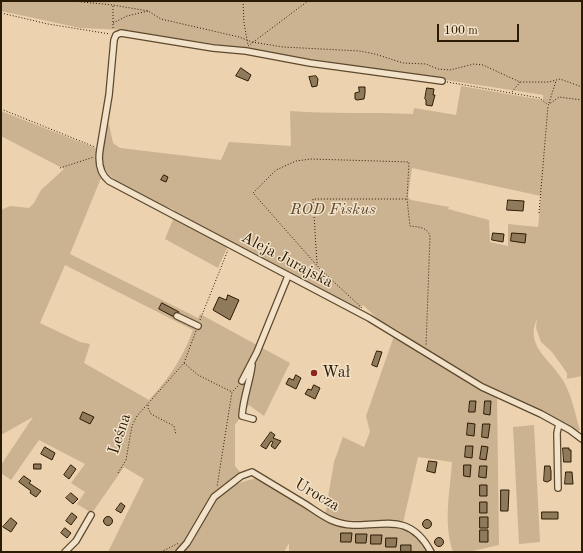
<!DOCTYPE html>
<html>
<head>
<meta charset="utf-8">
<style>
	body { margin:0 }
	#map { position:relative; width:583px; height:553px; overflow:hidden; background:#ecd2ae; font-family:"Old Standard TT",serif }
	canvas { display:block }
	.frame { position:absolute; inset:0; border:2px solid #2c1b03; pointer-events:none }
	.scale { position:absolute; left:437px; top:24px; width:82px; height:18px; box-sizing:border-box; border:2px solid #2c1b03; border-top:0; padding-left:5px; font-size:12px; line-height:14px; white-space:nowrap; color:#2c1b03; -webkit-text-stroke:3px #f3e2ca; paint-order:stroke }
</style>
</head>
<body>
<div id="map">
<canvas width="583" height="553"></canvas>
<div class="frame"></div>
<div class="scale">100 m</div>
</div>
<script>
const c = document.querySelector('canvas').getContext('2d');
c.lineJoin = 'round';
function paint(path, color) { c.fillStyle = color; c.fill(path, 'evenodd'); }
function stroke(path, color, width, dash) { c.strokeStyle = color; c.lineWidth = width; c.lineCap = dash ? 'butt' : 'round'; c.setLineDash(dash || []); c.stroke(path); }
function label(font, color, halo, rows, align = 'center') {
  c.font = font + ' "Old Standard TT",serif'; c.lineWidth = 3; c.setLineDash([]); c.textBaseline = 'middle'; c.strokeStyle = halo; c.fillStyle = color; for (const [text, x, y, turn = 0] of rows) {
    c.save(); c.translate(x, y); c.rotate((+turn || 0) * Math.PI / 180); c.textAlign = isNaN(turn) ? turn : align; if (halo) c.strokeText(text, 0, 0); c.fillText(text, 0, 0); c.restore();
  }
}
const green = new Path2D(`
	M1,1H582V376L567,379V373L552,352L541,342L536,328L537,319C524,347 552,360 564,382C572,396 575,414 580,430L577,432L503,395L404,336L401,332L378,319L363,305L359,309L175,213L174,210L168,207L164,208C149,199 108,182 104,166C100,154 104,138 105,126L109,124L113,143L120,148L221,160L229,142L291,146L290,111C331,114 372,112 413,114L414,108L456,115L461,86L543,100V95L124,30L80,28L1,11ZM412,168L541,196L538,227L508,224V246L490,242L489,220L448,209L449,207L411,200L408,197Z
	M1,111L98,149L97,160L101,178L70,254L198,318L200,314L290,363L264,416L249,405L235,425V466L240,472L212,497L186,542L176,552H108L144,479L124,467L92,513L77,504L85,492L71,483L85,464L39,440L11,480L1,473V465L33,417L1,435V210L10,206L29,208L34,203L41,190L64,169L1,136ZM65,265L193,330C182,359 170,377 149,400L84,363L90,344L80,342L40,323Z
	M174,217L228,246L218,268L165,239Z
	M394,336L475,386L497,396L499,545L468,552H453C443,523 450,491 452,462L418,457L403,523L342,520L325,515L334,462L343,437L364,447L370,432L366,416Z
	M534,425L540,542L519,544L513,427Z
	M259,478L325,520L346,526L407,528L423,542L427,552H289V543L284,552H182C204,517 214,484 259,478Z`);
const building = new Path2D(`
	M241,68L251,75L248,81L236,76Z
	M316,76L318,79L317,86L312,87L309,77Z
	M359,87H365V93L364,99L357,100L355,99V93L359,92Z
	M427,88L434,89L433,95H435L432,106L426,105V100L425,99Z
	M164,175L168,177L166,182L161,180Z
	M508,200L524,201L523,211L507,210Z
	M493,233L504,234L503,242L492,240Z
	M512,233L526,234L525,243L511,241Z
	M228,295L239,300L230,320L213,310L219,297L226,300Z
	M162,303L179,312L176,318L159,309Z
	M377,351L382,352L377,367L372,365Z
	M296,375L301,378L296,389L286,384L289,378L293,380Z
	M314,385L320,388L315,399L305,394L308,389L311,390Z
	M470,401H476L475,412H469Z
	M485,401H491L490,415L484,414Z
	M83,412L94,417L90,424L80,419Z
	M468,423L475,424L474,436L467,435Z
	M483,424H490L488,438L482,437Z
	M271,432L275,435L273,438L281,441L275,449L271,446L273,442L271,441L266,449L261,446Z
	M466,446H473L472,458L465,457Z
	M482,446L488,447L486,460L480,459Z
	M45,447L55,453L52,460L41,454Z
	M563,448H569V450H571V462H564Z
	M429,461L437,462L435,473L427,471Z
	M34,464H41V469H34Z
	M71,465L76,469L69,479L64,475Z
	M464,465H471L470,477L464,476Z
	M480,466H487L486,478L479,477Z
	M545,466H550L551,471V480L547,482L544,481Z
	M566,472H572L573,484H565Z
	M24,476L31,481L29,483L41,491L36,497L30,493L31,491L19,482Z
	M480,485H487V496H480Z
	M501,490H509L508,511H501Z
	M71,493L78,499L73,504L66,498Z
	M480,502H487V513H480Z
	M121,503L125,506L121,513L116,510Z
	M542,512H558V519H542Z
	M72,513L77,517L71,525L66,521Z
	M103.5 521a4.5 4.5 0 1 1 9 0a4.5 4.5 0 1 1-9 0Z
	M480,517H488V528H480Z
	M11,518L17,523L11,532L3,527Z
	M422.5 524a4.5 4.5 0 1 1 9 0a4.5 4.5 0 1 1-9 0Z
	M65,528L71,533L67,538L61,533Z
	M480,530H488V542H480Z
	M341,533H352L351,542H341Z
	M356,534H367L366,543H356Z
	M371,535H382L381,544H371Z
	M434.5 542a4.5 4.5 0 1 1 9 0a4.5 4.5 0 1 1-9 0Z
	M386,538H397L396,547H386Z
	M401,545H411V552H401Z`);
const path = new Path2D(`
	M72,1L113,5L148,11L161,19L239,37L252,42L283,47L360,51L375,54L403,63L426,64L438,69L450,70L474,64L483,65L520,82H549L560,79L582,87
	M243,1L244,23L248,45
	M113,6V30
	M1,13L48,24L110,34
	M113,23L127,16L148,11
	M248,46L308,1
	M447,82L540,98L548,105L559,97L582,100
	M512,92L520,82
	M549,103L556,81
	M1,109L95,147
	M60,168L94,157
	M539,213L548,106
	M317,263L313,199H407
	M362,308L321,270L253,193L276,170L296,161L311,159L409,162L407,199L410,226C419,227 427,227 430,236L426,346
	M200,320L228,250
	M184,363L198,375L232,392L217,487
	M233,391L239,385
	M148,405V408L151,414L174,426L176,435
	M118,473L126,460L132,426L137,416L184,363L196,331
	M161,552L179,543`);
const minor = new Path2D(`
	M442,81L310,63L246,51L213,48L121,33L116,35L114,40L109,95L100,149C98,161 99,173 109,181L369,318L482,387L541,414L570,430L582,439
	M177,316L198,326
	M252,365C250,382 243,398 242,416L253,419
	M242,381L257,352L288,276
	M558,488L557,433L559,424
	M65,552L76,541L91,515
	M179,552L187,543L214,497L241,476L252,472C270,483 287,493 305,504C313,509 322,516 331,520C370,537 404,502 431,552`);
const markers = [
	[314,373,4,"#8f2418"]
];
const parkNames = [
	["ROD Fiskus",333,210]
];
const streetNames = [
	["Aleja Jurajska",287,260,28],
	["Leśna",120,434,-72],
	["Urocza",317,495,30]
];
const poiNames = [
	["Wał",322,373]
];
paint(green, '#cbb391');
paint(building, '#907a5c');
stroke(building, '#2c1b03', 1);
stroke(minor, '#5c492e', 8);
stroke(path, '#2c1b03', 1, [1, 2]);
stroke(minor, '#f3e2ca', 5.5);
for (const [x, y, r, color] of markers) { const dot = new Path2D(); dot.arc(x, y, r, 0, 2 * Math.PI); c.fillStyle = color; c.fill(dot); stroke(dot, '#f3e2ca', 1.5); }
label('italic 16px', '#5c492e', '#f3e2ca', parkNames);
label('16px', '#2c1b03', '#f3e2ca', streetNames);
label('16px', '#2c1b03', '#f3e2ca', poiNames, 'left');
</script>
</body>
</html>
